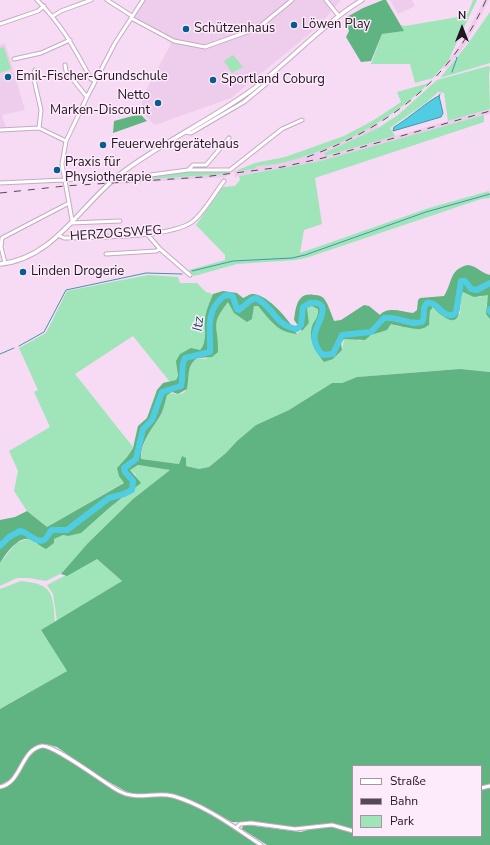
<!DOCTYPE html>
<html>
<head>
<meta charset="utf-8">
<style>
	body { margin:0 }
	#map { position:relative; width:490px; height:845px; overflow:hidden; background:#f7daf4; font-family:"Nunito Sans",sans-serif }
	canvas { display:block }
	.legend { position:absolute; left:352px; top:765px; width:130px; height:72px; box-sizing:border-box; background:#fdebfb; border:1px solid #a596a4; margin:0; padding:5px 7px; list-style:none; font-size:12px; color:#221721 }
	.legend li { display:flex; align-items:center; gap:8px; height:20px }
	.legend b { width:20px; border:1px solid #a596a4 }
	.north { position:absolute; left:442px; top:8px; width:40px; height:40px; -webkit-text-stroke:3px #fdebfb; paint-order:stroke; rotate:0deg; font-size:11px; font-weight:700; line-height:16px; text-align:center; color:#221721 }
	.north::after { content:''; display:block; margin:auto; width:14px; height:18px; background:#221721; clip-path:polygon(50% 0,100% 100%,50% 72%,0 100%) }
</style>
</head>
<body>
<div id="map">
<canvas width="490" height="845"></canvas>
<ul class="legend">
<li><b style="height:5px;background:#fff"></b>Straße</li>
<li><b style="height:5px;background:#584856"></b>Bahn</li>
<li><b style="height:11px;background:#a0e5b9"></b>Park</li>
</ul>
<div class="north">N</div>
</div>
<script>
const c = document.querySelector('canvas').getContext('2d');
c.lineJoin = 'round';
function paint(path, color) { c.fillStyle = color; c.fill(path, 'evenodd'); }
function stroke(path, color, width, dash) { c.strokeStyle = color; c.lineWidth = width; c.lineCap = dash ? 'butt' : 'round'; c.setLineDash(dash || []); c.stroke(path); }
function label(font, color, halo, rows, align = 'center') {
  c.font = font + ' "Nunito Sans",sans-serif'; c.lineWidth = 3; c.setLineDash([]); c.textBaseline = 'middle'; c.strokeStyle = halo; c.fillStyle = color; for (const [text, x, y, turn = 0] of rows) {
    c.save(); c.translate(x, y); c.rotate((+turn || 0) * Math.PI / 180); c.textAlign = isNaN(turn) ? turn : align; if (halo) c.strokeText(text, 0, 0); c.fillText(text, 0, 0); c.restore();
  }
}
const built = new Path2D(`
	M142,0H341L319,26L231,98L155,125L142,113V98L173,40L134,16Z
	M390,0H412L415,6L398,14Z
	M484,0H489L465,45L447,68H442L462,42Z
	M5,43L25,110L2,115L6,127L0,128V45Z
	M490,109V114L320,161L234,177L235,174L233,172L254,169L257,166L284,162L312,154L336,144L378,123V128L324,153L325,156Z
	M228,174L226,177L115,184L118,181Z`);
const green = new Path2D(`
	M473,0H477L448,61L433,78L415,83L410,64H371L382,34L403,31L401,25L405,26L464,16L468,13Z
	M490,12V63L440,78L467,45Z
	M4,47L11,69L0,73V48Z
	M233,55L243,67L232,73L224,61Z
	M488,66L490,67L489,75L490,109L448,121L444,93L438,92L427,102L390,128L395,136L325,156L324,153L378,128L398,115L437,80Z
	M429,83C390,122 334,150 281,163C273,165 265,165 257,166L254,169L233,172L255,163L285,157L344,136L374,120L401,102L397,92Z
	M484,115V122L315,178L322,224L304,230L300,253L429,208L489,191L490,198L481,199L309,257L296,260L237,264L194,276L189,270L225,260V255L196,225L223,187L235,186L240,180L239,176L320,161Z
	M188,171H229L228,174L118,181L121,179H130Z
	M148,275L178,277L180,283H197L206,292L213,294L205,319V341L200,350H195L177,372L178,376L176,380L170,382L133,336L75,374L133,447L127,457L117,468L125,482L47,527L27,511L14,491L18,471L9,451L50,427L34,392L38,390L19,348L46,333L67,291Z
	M463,292L480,297L485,294L489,295L486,306L490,319V372L460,369L357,377L342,383H332L289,410L256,425L237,441L226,453L209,467L199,469L186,466L182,456L179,464L141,459C141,442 152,429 160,416C164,410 165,401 167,394C173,392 178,396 183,393C194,386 182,371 197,358L206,359L218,346C215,324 214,319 228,301L252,319L254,305L258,306L274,325L297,334L309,323L307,308L312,306L318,308V316L312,326L333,359L342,350L344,339L354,338L360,341C371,334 381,333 391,324C400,328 410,327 421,329L430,319V311L433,307L438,311L460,314L461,295Z
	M138,465L170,470L133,499L88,543L62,573L46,581L29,578H17L0,586V563L16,543L27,539H31L37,544L63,535L68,536L127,495L136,475L130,470Z
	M97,559L122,581L57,621L53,594L47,585Z
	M21,581C52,584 53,592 55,622L41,630L67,671L0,709V589Z`);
const forest = new Path2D(`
	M383,0H386L404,31L382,34L371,61L361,62L346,37L349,31L345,18L363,8Z
	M140,114L147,121L113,133L114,121Z
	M468,265C477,266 481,273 490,275V319L486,314L488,295L474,297L463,292C458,299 464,332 443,316C439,314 436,310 433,307L430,311L429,325C427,326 423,329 420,329C418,330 393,325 391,324L387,330L371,335L365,340L344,339L341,343L342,350L333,359L324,362C316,352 308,340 312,326C315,319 319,317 318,309L312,306L307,308L309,323L302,331L294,320C296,307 297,292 314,295C318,295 323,296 325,300C329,306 331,314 334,321L341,320L364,305L369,306L380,315C388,306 402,312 413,313L417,310L418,300L420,298L444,296C453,282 449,269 468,265Z
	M223,291L237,293L243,298C246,297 249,294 252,294C267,293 291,322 297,334C277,332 271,321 258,306H254L252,319L247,322L234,313L228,302C209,326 219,325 218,352L212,357L197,358C186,367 190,376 187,389L178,394L172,392L167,395C165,401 164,410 160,416C152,429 140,443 141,459L179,464L182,456L186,458V466L199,469L209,467L226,453L237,441L256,425L289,410L332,383H342L357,377L460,369L490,372V785L481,786V766H353V829L334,824H318L301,828L255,822H232L210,810L175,794L160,793L137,794L127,792L95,774L57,747L46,744H41L31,749L11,779L0,785V709L67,671L41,630L122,581L97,559L67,576L61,574L88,543L133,499L170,470L138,465L130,470L141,483L109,508L81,533L68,536L63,535L54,539V543L46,549C41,547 34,540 29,539C17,537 6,554 0,563V520L15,517L27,511L47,527L124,483L119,476L117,468L127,457L133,448L138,426L147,418L157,390L163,383L176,380L178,376L176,361L180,354L191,348L200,350C208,341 204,329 205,319C206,310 210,302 213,294Z
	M42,747C57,748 100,783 117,792C136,803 155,792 174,798C205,807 232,828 259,845H0V789C22,784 22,755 42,747Z
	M490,788V845H267L242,829L243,825H247L301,832L318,827H333L353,833V836H481V790Z`);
const water = new Path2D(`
	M439,96L443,113L441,117L393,131L394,127C404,122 433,97 439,96Z`);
const stream = new Path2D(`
	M452,72L457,58L456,57
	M439,96L440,94
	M192,271L233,261L292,258L305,255L426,212L490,194
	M19,346L44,332L66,290L146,273L182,274
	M0,354L14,348`);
const river = new Path2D(`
	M490,309V312
	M0,546L9,537L20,531C28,532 36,544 44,540C48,538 48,533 52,530H67L109,498L124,494L132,490L133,481L125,472L124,468L136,459L143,429L152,420L162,392L181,386C184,376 180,366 185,358L210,352C211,331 204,312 224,296L230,295L233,297L237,309L239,310L251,300L256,298C275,308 274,325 297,329L301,325L303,307L310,303C334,301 317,323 315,333C313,341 317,350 323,355L333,354L342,335L371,332L384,318C398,316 409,326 422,322C426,316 421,308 427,303C438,301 441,317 453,315L456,312L461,281H465L471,289L477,290L490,283`);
const minor = new Path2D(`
	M37,0C63,26 74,48 91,79L95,81
	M107,0L132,16
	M326,0L338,15
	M53,16L61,11L91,0
	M131,18L174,41L205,47L258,28L292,0
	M0,24L38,11L44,6
	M14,59L41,53L70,40
	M65,65L66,71L87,97
	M35,70L33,75L41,110L39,128
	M0,130L39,128L66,141
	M185,132L191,133L244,102L267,83L268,77
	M189,169L193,165H206L229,138
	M121,174L128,178L188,170H230L282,129L302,120
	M0,183L64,180L105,176L117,177
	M72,220L62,164L66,141L87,97L115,43L143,0
	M71,223L120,221
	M147,234L160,249L190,275
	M58,235L64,238C92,237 170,238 192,222C203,214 215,193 224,181
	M106,254L156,251L160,249
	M5,263L1,247L2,238L69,203
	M0,787C22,783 20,750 42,746C53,744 103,782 117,790C138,802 153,791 173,796C205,805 234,827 261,845
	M481,788L490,786
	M236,828L240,824L251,823L295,829L332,825L353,831`);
const tertiary = new Path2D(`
	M0,264C53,259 80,206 119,175C159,144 207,122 249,92C288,63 320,26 362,0`);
const rail = new Path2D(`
	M307,157C388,128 451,80 486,0
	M0,193L65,186L203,177L282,167L323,158L490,111`);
const markers = [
	[294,25,4,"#0a5b8e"],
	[186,29,4,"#0a5b8e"],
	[8,77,4,"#0a5b8e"],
	[213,80,4,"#0a5b8e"],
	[158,103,4,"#0a5b8e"],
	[103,145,4,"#0a5b8e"],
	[57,170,4,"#0a5b8e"],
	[23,272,4,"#0a5b8e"]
];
const poiNames = [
	["Löwen Play",302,25],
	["Schützenhaus",194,29],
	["Emil-Fischer-Grundschule",16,77],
	["Sportland Coburg",221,80],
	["Netto",150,96,"right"],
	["Marken-Discount",150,111,"right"],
	["Feuerwehrgerätehaus",111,145],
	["Praxis für",65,163],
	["Physiotherapie",65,178],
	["Linden Drogerie",31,272]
];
const streetNames = [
	["HERZOGSWEG",116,234,-4]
];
const waterNames = [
	["Itz",199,324,-83]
];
paint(built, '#eecceb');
paint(green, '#a0e5b9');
paint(forest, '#5fb481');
paint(water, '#51cde3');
stroke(water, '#4396a9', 1);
stroke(stream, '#4396a9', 1);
stroke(river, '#51cde3', 6);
stroke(minor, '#c5aac3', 5);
stroke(tertiary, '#c5aac3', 5.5);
stroke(minor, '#fff', 3);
stroke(tertiary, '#fff', 3.5);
stroke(rail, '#584856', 1, [7, 7]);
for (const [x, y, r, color] of markers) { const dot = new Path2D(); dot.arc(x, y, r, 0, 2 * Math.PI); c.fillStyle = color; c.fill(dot); stroke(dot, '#fdebfb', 1.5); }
label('13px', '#221721', '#fdebfb', poiNames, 'left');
label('13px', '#221721', '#fdebfb', streetNames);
label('italic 14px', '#184d57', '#fdebfb', waterNames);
</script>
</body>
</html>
